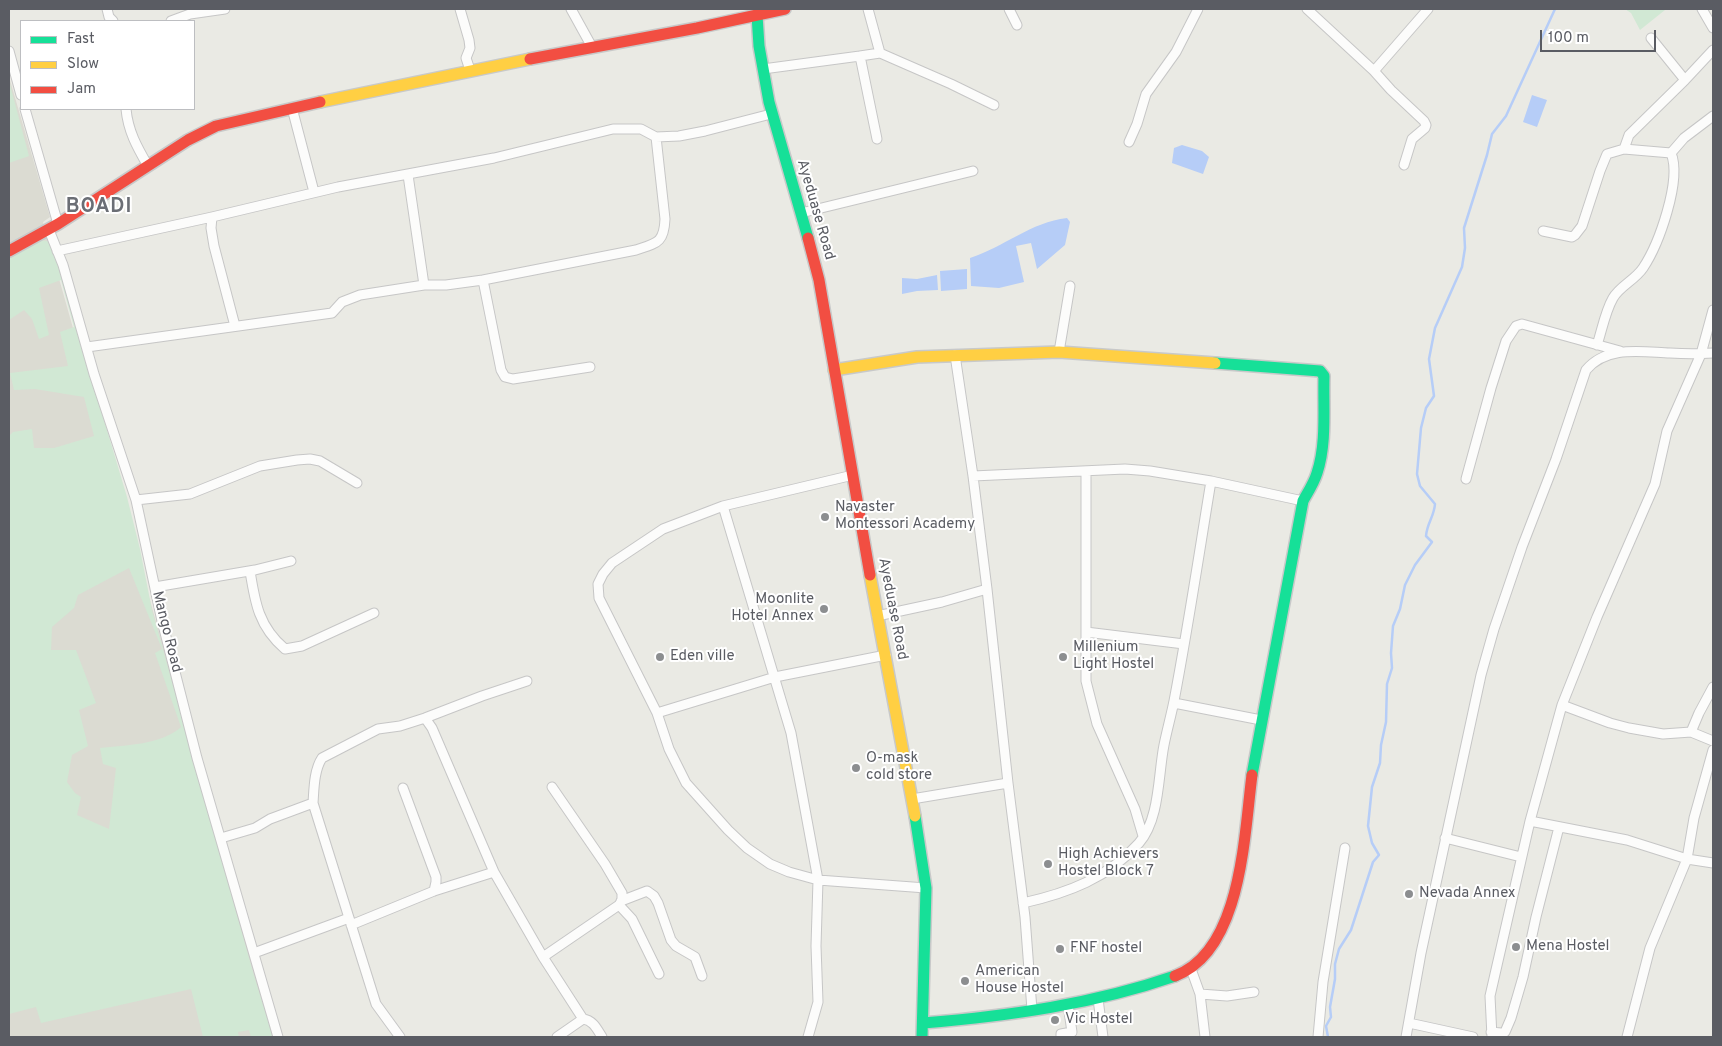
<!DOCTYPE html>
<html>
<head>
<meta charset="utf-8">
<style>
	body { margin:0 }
	#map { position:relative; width:1722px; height:1046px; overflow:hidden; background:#eaeae4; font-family:Overpass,sans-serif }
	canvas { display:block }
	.frame { position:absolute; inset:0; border:10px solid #5a5c63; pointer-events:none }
	.legend { position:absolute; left:20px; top:20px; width:175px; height:90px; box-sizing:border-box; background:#fff; border:1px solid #bdbec1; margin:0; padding:6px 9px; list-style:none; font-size:15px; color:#5a5c63 }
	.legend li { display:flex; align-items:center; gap:10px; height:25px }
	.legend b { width:25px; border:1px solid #bdbec1 }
	.scale { position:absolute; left:1540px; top:30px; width:116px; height:22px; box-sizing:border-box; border:2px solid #5a5c63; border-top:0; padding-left:6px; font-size:15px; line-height:18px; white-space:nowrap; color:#5a5c63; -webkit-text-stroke:4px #fff; paint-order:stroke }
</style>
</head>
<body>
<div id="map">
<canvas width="1722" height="1046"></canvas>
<div class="frame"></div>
<ul class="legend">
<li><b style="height:6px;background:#16e098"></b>Fast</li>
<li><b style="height:6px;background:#ffcf43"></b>Slow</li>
<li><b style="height:6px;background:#f24e42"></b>Jam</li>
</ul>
<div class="scale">100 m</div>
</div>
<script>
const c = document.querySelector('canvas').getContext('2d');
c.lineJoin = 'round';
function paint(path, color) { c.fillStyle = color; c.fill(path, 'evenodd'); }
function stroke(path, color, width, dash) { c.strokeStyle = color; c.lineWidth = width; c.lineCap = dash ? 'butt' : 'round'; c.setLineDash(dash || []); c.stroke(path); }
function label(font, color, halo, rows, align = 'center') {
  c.font = font + ' Overpass,sans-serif'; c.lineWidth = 4; c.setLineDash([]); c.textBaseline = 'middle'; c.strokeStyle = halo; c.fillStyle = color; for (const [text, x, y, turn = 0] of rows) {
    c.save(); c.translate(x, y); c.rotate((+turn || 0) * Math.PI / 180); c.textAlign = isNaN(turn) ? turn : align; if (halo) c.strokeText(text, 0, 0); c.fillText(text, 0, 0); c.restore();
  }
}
const education = new Path2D(`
	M9,77L50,217L43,222L166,657L276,1037H9Z`);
const green = new Path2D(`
	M1625,9H1664L1665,10L1640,30L1631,13Z
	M9,81L29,156L9,163Z
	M38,240L47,241L53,249L127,497L140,549L152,610L253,972L273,1037H251L249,1030L238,1032L239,1037H203L191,989L41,1023L36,1007L9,1014V436L13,432L32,429L34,448H54L94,436L84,397L35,389L14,390L10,373L68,366L60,332L74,327L61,280L39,288L49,335L39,339L32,319L24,310L9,320V257ZM129,568L162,649L155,653L181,727C161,745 126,745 100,748L103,764L116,768L109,829L77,815L81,797L75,793L67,782L72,755L88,746L79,710L96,703L76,650H51L52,627L74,608L78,595Z`);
const water = new Path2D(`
	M1532,95L1547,100L1537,127L1523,122Z
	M1182,145L1202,151L1209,157L1203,174L1172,163L1174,148Z
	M1067,218L1070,222L1065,245L1037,269L1031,243L1016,246L1024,282L999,288L971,286L970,258C1004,247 1031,222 1067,218Z
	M967,269V289L941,291L940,271Z
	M937,275L938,290L917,291L902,294V278L917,279Z`);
const stream = new Path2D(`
	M1328,1037L1326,1026L1331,1017L1330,1007L1335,979V964L1339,949L1351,930L1373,862L1379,855L1372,843L1368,826L1372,787L1380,763L1381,745L1386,722L1387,684L1392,668L1391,653L1393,626L1400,609L1405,585L1415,565L1432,542L1426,536C1427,523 1434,517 1435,504L1420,486L1417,474L1421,428L1426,408L1434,396L1429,359L1435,328L1462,267L1465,248L1464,228L1487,155L1492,134L1506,116L1555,9`);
const street = new Path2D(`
	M107,9L109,17L113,21
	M460,9L469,40L470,48L466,58L470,70
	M571,9L592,47
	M868,9L880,53L951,84L994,105
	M1009,9L1017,25
	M1307,9L1374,71L1391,90L1424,121L1426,125L1425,128L1412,139L1404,165
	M1702,9L1713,28
	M171,21L190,14L225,9
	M9,51L21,95
	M763,69L860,56
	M1374,71L1428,9
	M1685,80L1713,50
	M292,108L314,192
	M25,109L58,224
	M126,109C128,131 137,147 148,166
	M877,139L860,56L880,53
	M1129,142L1137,124L1146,94L1176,52L1198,9
	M1624,149L1629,135L1685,80L1651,38
	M408,175L424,285
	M801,213L973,171
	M212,217L211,228L214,246L235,326
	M49,230L63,265L94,374L136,500L162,621L197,758L278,1037
	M1543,231L1572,237L1575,235L1582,226L1600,171L1607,154L1624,149L1671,153L1684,138L1713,116
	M57,251L212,217L338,187L494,158L613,129H641L656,137L679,136L705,131L771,114
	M483,280L501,370L505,377L513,379L590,367
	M1597,345C1602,330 1605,312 1613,298C1620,286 1635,280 1643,268C1659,244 1682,180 1671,153
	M87,347L332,313L342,302L360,295L424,285H446L483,280L636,250C657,243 664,243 665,219L656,137
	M1059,352L1070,286
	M955,355L973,476L987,589L1008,783L1025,917L1032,1010
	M1086,472V681L1097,724L1135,809L1143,836
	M853,475L723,506L663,529L612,563L603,574L598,584L599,598L657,713L669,749L686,783L728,830L747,848L770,864L789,872L818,880L926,888
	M973,476L1125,469L1150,471L1211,481L1303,501
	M1466,479L1491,388L1506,341L1516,326L1522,324L1620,351
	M136,500L190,494L260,466L297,460L310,459L320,461L357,483
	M723,506L791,733L818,880L816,946L818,1002L808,1037
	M250,571C255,603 259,627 285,649L302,646L374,613
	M155,587L255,570L291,561
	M877,616L942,602L987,589
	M1086,632L1184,644
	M1174,703L1261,720
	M1562,705L1610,723L1629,728L1663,734L1691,732L1713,741
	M657,713L775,677L886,655
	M425,718L432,728L494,872L543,957L583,1019C593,1020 597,1029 602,1037
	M1691,732L1699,713L1713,687
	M403,788L436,877V882L434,891
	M912,799L1008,783
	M1530,821L1627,840L1687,859L1713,863
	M221,838L255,828L270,819L313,803
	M1445,838L1521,857
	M621,901L647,891L654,896L658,903L671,940L676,946L695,957L702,976
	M1023,903C1068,893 1108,878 1139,843C1160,819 1158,775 1164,745C1167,730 1171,716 1174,701C1188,628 1199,554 1211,481
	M619,905L632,919L659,974
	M351,925L434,891L494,872
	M254,953L349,918
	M543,957L619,905L622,900V893L605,864L552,787
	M1191,969L1200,994L1205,1037
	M1200,994L1227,996L1254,992
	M1098,999L1103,1037
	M1409,1023L1473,1037
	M1491,1032L1501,1033L1505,1032L1511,1018L1523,977L1536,917L1559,827
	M400,1037L376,1004L313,803C314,789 314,770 322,758L378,729L400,726L425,718L482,696L527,681
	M557,1037L583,1019
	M1061,1037V1034L1072,1032L1068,1005
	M1318,1037L1323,982L1345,848
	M1406,1037L1421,953L1481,675L1494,629L1522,547L1556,459L1586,370C1607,345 1642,352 1670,353C1685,354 1699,354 1713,353
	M1492,1037L1490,996L1530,821L1562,705L1597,617L1655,484L1667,431L1701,354L1713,310
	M1627,1037L1650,948L1687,859L1694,818L1713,750`);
const fast = new Path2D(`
	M757,15L759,46L769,102L808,238
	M1215,363L1320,371L1324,376C1323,407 1327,443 1317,473C1314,483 1308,492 1303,501L1252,775
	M915,816L926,888L922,1037
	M923,1023C1009,1016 1094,1004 1175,976`);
const slow = new Path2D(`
	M320,102L530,59
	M834,370L917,357L1059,352L1215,363
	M870,575L915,816`);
const jam = new Path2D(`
	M530,59L697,28L785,9
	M808,238L819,280L870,575
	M9,251L58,224L188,140L216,126L320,102
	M1175,976C1242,951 1244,835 1252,775`);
const markers = [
	[825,517,5,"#8c8e90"],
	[824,609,5,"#8c8e90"],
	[660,657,5,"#8c8e90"],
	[1063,657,5,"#8c8e90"],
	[856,768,5,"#8c8e90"],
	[1048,864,5,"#8c8e90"],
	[1409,894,5,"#8c8e90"],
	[1516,947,5,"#8c8e90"],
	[1060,949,5,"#8c8e90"],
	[965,981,5,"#8c8e90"],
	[1055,1020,5,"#8c8e90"]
];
const streetNames = [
	["Ayeduase Road",815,210,74],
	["Ayeduase Road",892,609,79],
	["Mango Road",166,632,76]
];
const poiNames = [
	["Navaster",835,508],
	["Montessori Academy",835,525],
	["Moonlite",814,600,"right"],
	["Hotel Annex",814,617,"right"],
	["Millenium",1073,648],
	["Light Hostel",1073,665],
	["Eden ville",670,657],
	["O-mask",866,759],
	["cold store",866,776],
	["High Achievers",1058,855],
	["Hostel Block 7",1058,872],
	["Nevada Annex",1419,894],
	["Mena Hostel",1526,947],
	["FNF hostel",1070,949],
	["American",975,972],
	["House Hostel",975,989],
	["Vic Hostel",1065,1020]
];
const districtNames = [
	["BOADI",99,208]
];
paint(education, '#dbdbd2');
paint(green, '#d1e8d4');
paint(water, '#b6cdf7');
stroke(stream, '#b6cdf7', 2.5);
stroke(street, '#c6c6c6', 11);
stroke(fast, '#c8c9c9', 14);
stroke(slow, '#c8c9c9', 14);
stroke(jam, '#c8c9c9', 14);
stroke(street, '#fcfcfb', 9);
stroke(fast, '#16e098', 11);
stroke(slow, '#ffcf43', 11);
stroke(jam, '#f24e42', 11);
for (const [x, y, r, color] of markers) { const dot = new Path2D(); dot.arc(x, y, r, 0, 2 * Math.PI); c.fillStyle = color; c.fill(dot); stroke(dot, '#fff', 2); }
label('15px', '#5a5c63', '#fff', streetNames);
label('15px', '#5a5c63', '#fff', poiNames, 'left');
c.letterSpacing = '1px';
label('bold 20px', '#6b6e75', '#fff', districtNames);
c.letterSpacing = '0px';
</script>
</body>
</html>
